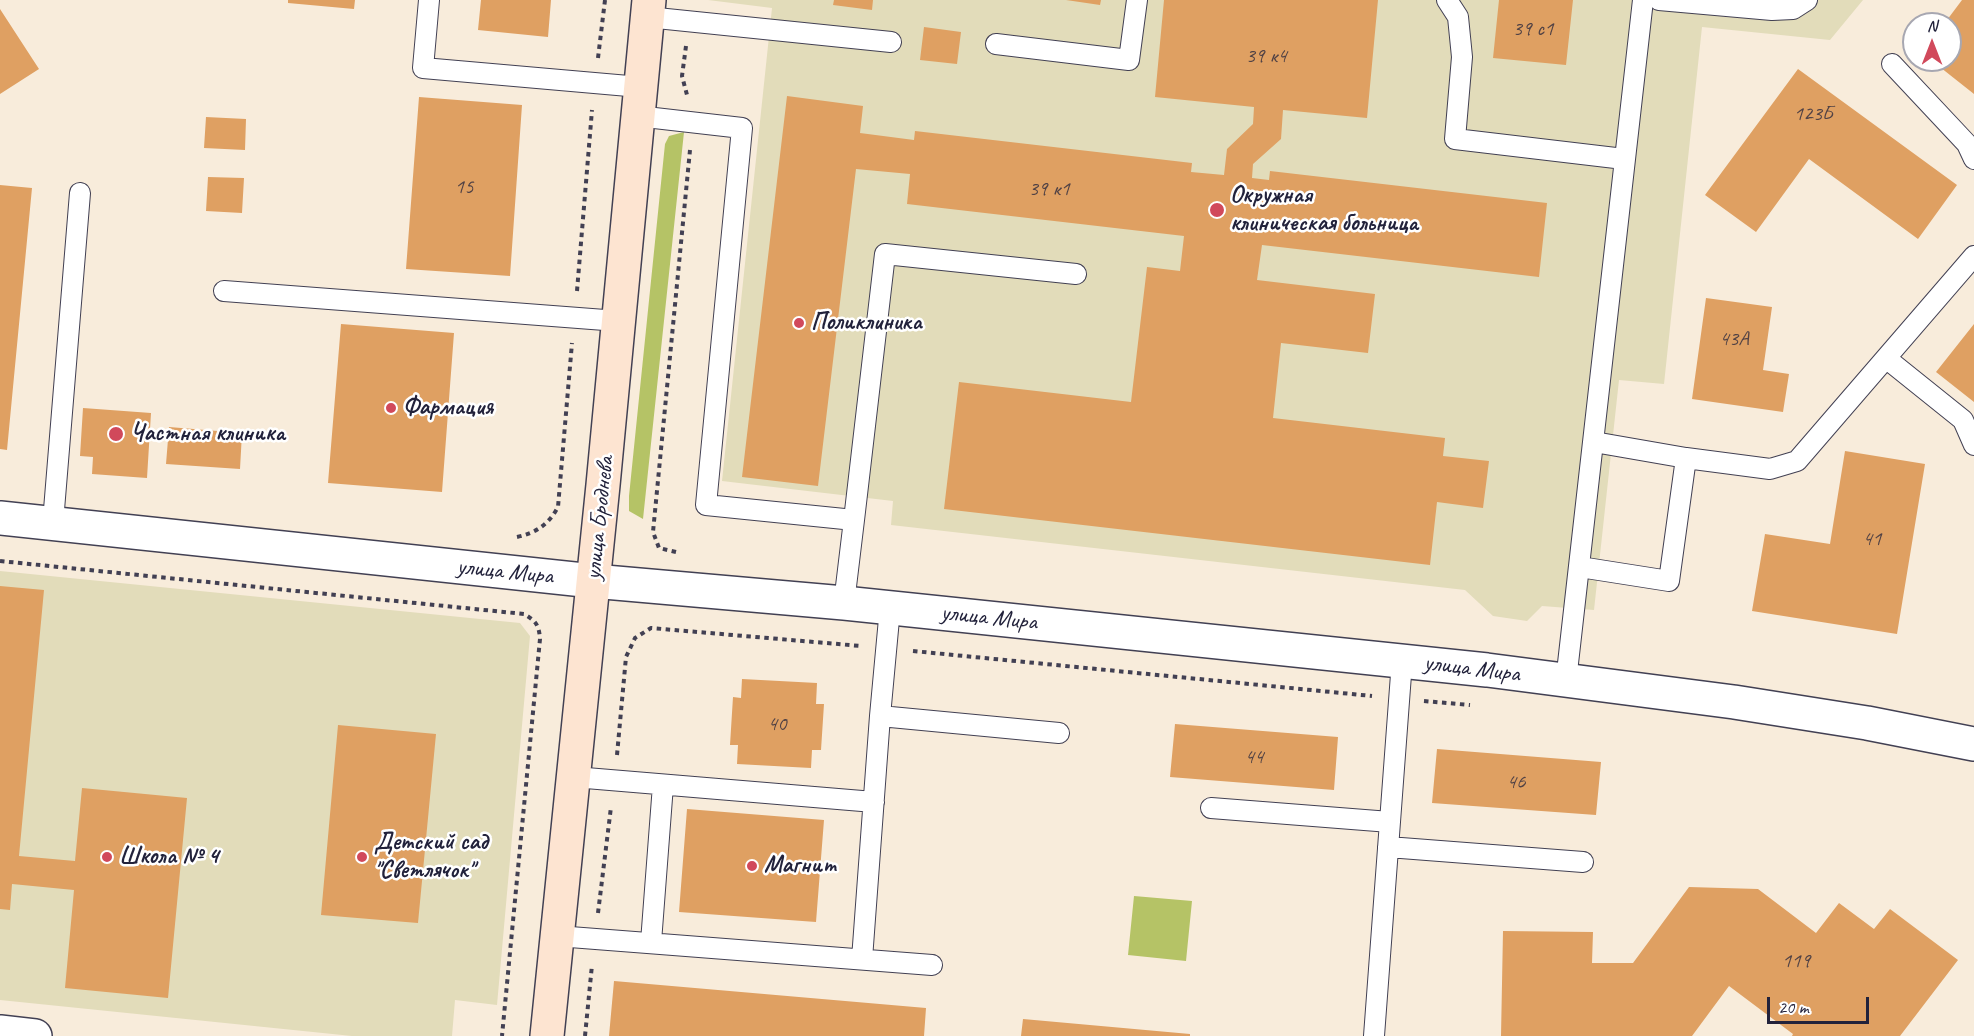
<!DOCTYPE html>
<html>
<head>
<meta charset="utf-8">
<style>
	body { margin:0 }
	#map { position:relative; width:1974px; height:1036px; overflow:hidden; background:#f8ecdb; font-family:Caveat,sans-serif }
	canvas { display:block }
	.north { position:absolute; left:1902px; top:12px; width:60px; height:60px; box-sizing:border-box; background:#fff; border:2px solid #a7a7b1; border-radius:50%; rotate:0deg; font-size:16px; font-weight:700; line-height:24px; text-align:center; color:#22223b }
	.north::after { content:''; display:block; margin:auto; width:21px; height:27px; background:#d1495b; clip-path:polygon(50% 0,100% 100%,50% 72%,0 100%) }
	.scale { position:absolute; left:1767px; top:997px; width:102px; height:27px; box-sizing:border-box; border:3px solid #22223b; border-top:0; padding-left:8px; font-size:18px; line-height:21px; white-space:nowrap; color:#22223b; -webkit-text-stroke:4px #fff; paint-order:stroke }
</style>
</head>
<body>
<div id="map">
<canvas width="1974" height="1036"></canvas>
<div class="north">N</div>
<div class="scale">20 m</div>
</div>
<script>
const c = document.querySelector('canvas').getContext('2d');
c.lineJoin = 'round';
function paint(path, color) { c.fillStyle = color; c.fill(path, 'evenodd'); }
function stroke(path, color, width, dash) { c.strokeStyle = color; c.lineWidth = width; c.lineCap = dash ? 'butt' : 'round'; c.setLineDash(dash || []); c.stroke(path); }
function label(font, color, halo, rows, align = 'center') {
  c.font = font + ' Caveat,sans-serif'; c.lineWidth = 5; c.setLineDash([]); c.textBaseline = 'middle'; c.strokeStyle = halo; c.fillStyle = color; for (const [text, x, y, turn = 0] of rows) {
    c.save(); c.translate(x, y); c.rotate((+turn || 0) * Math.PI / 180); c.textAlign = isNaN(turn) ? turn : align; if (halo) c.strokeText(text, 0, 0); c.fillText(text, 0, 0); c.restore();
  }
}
const built = new Path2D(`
	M708,0H1863L1830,40L1702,27L1664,384L1619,380L1594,610L1542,606L1527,621L1493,616L1465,590L891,525L893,501L722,481L772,8Z
	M0,571L520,623L530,636L497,1005L455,1000L452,1036H352L0,1000Z`);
const green = new Path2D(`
	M684,132L643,519L629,511V496L665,144L669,136Z
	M1134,896L1192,901L1186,961L1128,955Z`);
const building = new Path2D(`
	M288,0H355L354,9L288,3Z
	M481,0H551L548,37L478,30Z
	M834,0H873L872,10L833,5Z
	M1066,0H1101L1100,5Z
	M1164,0H1378L1367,118L1283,110L1281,139L1253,164L1252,178L1269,180L1270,171L1547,203L1539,277L1262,245L1257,280L1375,294L1368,353L1281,343L1273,418L1445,438L1443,456L1489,461L1483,508L1437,502L1430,565L944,509L959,382L1131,402L1147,267L1180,271L1184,236L907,204L910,174L856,169L818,486L742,477L787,96L863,106L860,133L914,140L915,131L1192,163L1191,172L1224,175L1227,149L1253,124L1254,107L1155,97Z
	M1499,0H1573L1566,65L1493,58Z
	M1962,0H1974V94L1931,60H1950V24H1944Z
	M0,9L39,69L0,94Z
	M924,27L961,32L957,64L920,60Z
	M1798,69L1957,185L1918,239L1809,159L1756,232L1705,195Z
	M419,97L522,105L510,276L406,269Z
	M206,117L246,119L245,150L204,148Z
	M208,177L244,178L242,213L206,211Z
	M0,185L32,188L7,450L0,449Z
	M1706,298L1772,307L1763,370L1789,374L1783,412L1692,399Z
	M341,324L454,333L442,492L328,483Z
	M1974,324V402L1936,372Z
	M83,408L151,413L147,478L92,474L93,457L80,456Z
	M169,427L242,433L240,469L166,464Z
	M1845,451L1925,464L1897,634L1752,611L1765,534L1830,544Z
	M0,586L44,590L19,856L75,861L82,788L187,798L168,998L65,988L74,890L12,884L10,910L0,909Z
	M742,679L817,683L816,704H824L821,750H812L811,768L737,764L738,745H730L733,697L741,698Z
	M1175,724L1338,737L1334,790L1170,777Z
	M338,725L436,734L418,923L321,915Z
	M1437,749L1601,762L1596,815L1432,803Z
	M687,809L824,820L816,922L679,912Z
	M1689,887L1758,889L1816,933L1839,903L1874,929L1890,909L1958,960L1900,1036H1792L1793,1034L1729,986L1692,1036H1501L1503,931L1593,932L1592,963H1633Z
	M614,981L926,1008L924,1036H609Z
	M1023,1019L1190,1034V1036H1021Z`);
const path = new Path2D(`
	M686,46L682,76L687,95
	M598,58L605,0
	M577,291L592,110
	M517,537C536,533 549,524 558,507L572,343
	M676,552L659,548L653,532L690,150
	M0,561L524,614C536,621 539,625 540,639L502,1036
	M913,651L1372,696
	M1424,701L1470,705
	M617,755L626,657L635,638L651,628L861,646
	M598,913L611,807
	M585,1036L592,965`);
const service = new Path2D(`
	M429,0L423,68L640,87
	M1447,0L1458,17L1462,57L1455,139L1624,159
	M1659,0L1772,10L1793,9L1807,0
	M647,17L891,42
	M996,44L1129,60L1137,0
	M1892,64L1967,144L1974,159
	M637,116L742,128L706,505L854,520L844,603
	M224,291L618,321
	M1887,359L1963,420L1974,445
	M1686,458L1770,469L1797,461L1974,256
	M854,520L885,254L1076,274
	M53,522L80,193
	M1580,567L1669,581L1686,458L1594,442
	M890,608L880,716L1059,733
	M1566,681L1643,0
	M574,777L874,802
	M1211,808L1390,822
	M1388,847L1583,862
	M557,936L932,965
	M651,942L663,785
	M862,959L880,716
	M1374,1036L1402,661`);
const minor = new Path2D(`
	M0,1032L35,1036`);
const tertiary = new Path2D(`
	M0,518L593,581L844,603L1487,670L1734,702L1867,723L1974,744`);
const secondary = new Path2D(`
	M547,1036L603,485L649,0`);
const markers = [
	[1217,210,8,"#d1495b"],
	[799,323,6,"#d1495b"],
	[391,408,6,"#d1495b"],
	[116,434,8,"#d1495b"],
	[107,857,6,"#d1495b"],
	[362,857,6,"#d1495b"],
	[752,866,6,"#d1495b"]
];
const numberNames = [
	["39 с1",1533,29],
	["39 к4",1266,56],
	["123Б",1813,114],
	["15",464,187],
	["39 к1",1049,189],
	["43А",1734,339],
	["41",1872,539],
	["40",777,724],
	["44",1254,757],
	["46",1516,782],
	["119",1796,961]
];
const poiNames = [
	["Окружная",1230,196],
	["клиническая больница",1230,224],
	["Поликлиника",811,323],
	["Фармация",403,408],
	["Частная клиника",130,434],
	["Детский сад",374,843],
	["\"Светлячок\"",374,871],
	["Школа № 4",119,857],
	["Магнит",764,866]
];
const streetNames = [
	["улица Броднева",600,518,-84],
	["улица Мира",505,572,6],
	["улица Мира",989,618,6],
	["улица Мира",1472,669,7]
];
paint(built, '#e2dcba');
paint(green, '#b5c366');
paint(building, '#dfa062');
stroke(service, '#424053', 22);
stroke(minor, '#424053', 36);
stroke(tertiary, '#424053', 36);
stroke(secondary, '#424053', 36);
stroke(path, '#424053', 4, [4.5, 4.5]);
stroke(service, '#fff', 20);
stroke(minor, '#fff', 33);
stroke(tertiary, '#fff', 33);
stroke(secondary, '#fde4d1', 33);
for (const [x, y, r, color] of markers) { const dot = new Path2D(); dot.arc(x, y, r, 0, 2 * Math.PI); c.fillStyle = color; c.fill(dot); stroke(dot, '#fff', 2); }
label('21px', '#514245', null, numberNames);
label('bold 24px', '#22223b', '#fff', poiNames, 'left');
label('24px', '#22223b', '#fff', streetNames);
</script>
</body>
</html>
